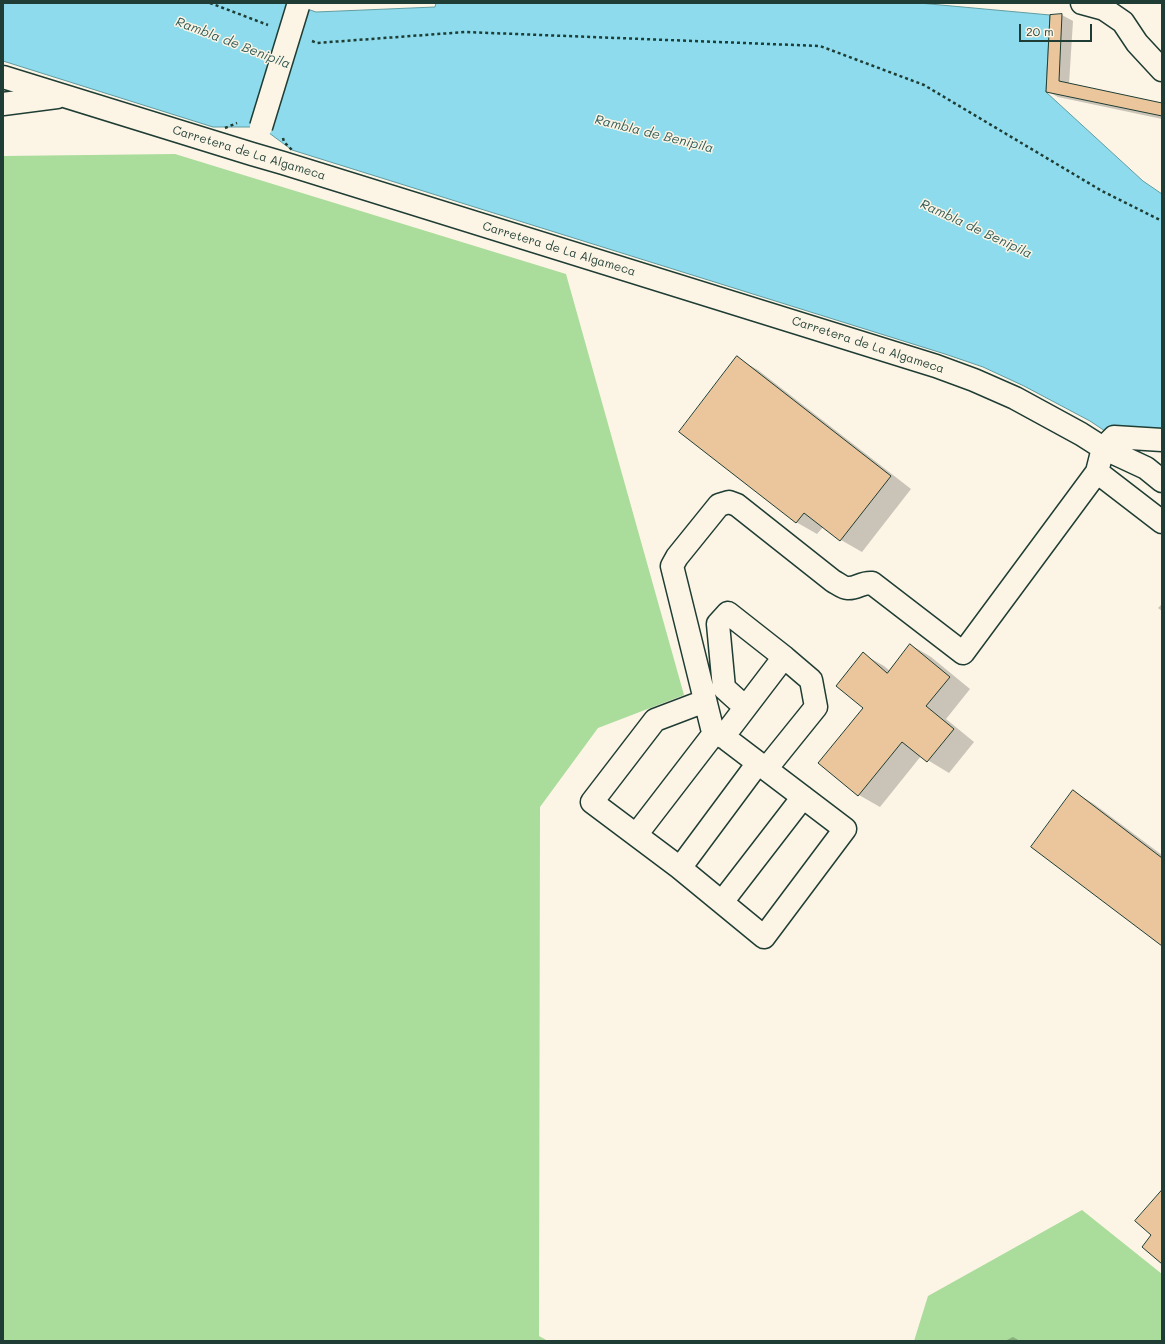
<!DOCTYPE html>
<html>
<head>
<meta charset="utf-8">
<style>
	body { margin:0 }
	#map { position:relative; width:1165px; height:1344px; overflow:hidden; background:#fcf5e5; font-family:Mali,sans-serif }
	canvas { display:block }
	.frame { position:absolute; inset:0; border:4px solid #1f3d34; pointer-events:none }
	.scale { position:absolute; left:1019px; top:24px; width:73px; height:18px; box-sizing:border-box; border:2px solid #1f3d34; border-top:0; padding-left:5px; font-size:12px; line-height:14px; white-space:nowrap; color:#1f3d34; -webkit-text-stroke:3px #fcf5e5; paint-order:stroke }
</style>
</head>
<body>
<div id="map">
<canvas width="1165" height="1344"></canvas>
<div class="frame"></div>
<div class="scale">20 m</div>
</div>
<script>
const c = document.querySelector('canvas').getContext('2d');
c.lineJoin = 'round';
function paint(path, color) { c.fillStyle = color; c.fill(path, 'evenodd'); }
function stroke(path, color, width, dash) { c.strokeStyle = color; c.lineWidth = width; c.lineCap = dash ? 'butt' : 'round'; c.setLineDash(dash || []); c.stroke(path); }
function label(font, color, halo, rows, align = 'center') {
  c.font = font + ' Mali,sans-serif'; c.lineWidth = 3; c.setLineDash([]); c.textBaseline = 'middle'; c.strokeStyle = halo; c.fillStyle = color; for (const [text, x, y, turn = 0] of rows) {
    c.save(); c.translate(x, y); c.rotate((+turn || 0) * Math.PI / 180); c.textAlign = isNaN(turn) ? turn : align; if (halo) c.strokeText(text, 0, 0); c.fillText(text, 0, 0); c.restore();
  }
}
const green = new Path2D(`
	M175,154L566,274L684,695L598,728L540,807L539,1336L548,1341H3V156Z
	M1082,1210L1162,1274V1341H914L928,1296Z`);
const water = new Path2D(`
	M3,3H290L316,12L435,7L436,3H919L1050,15L1046,92L1143,181L1162,194V440L1114,437L1090,421L1024,386L983,367L945,354L292,150L261,127H213L3,61Z`);
const shadow = new Path2D(`
	M1062,15L1073,21L1069,84L1162,104V119L1058,97L1047,91L1051,16Z
	M737,358L758,370L911,489L862,552L841,540L823,527L817,534L796,522Z
	M1162,604V611L1158,608Z
	M911,645L931,657L970,689L946,719L974,742L949,773L921,756L880,807L859,795L865,708L863,654L884,666L890,671Z
	M1074,792L1094,804L1162,855V945Z
	M1013,1337L1020,1341H1005Z`);
const building = new Path2D(`
	M1062,14L1059,81L1162,103V116L1046,92L1050,15Z
	M737,356L891,476L840,541L804,513L796,523L679,432Z
	M910,644L950,677L926,706L954,729L927,762L902,742L858,796L818,763L863,708L836,686L863,652L887,673Z
	M1073,790L1162,858V946L1031,847Z
	M1162,1190V1264L1142,1247L1151,1235L1135,1221Z`);
const path = new Path2D(`
	M210,3L268,25
	M312,41L317,43L465,32L820,46L924,85L1102,191L1162,221`);
const minor = new Path2D(`
	M1082,3L1104,9L1123,22L1137,43L1162,70
	M3,77L252,154L283,163L936,366L974,380L1015,398L1081,434L1103,448L1146,468L1162,481
	M3,104L57,97
	M1162,440L1114,437L1103,448L1097,472L1162,522
	M745,707L724,688L718,624L728,613L784,657
	M723,737L784,657L811,680L816,707L766,769
	M758,763L680,868L764,937L845,829L712,728L672,566L677,557L719,505L729,502L737,505L833,581C837,583 843,588 847,588C857,589 861,582 872,583L963,653L1097,472
	M636,835L592,802L655,720L705,701
	M680,868L636,835L716,731
	M722,902L803,797`);
const pathBridge = new Path2D(`
	M225,128L237,123
	M283,138L284,142L292,150`);
const minorBridge = new Path2D(`
	M261,127L298,6`);
const streetNames = [
	["Carretera de La Algameca",249,153,17],
	["Carretera de La Algameca",559,249,17],
	["Carretera de La Algameca",868,345,18]
];
const waterNames = [
	["Rambla de Benipila",233,43,21],
	["Rambla de Benipila",654,134,14],
	["Rambla de Benipila",976,229,25]
];
paint(green, '#aadc9c');
paint(water, '#8ddbec');
stroke(water, '#619ca2', 1);
paint(shadow, '#0003');
paint(building, '#ebc69c');
stroke(building, '#1f3d34', 1);
stroke(minor, '#1f3d34', 25);
stroke(path, '#1f3d34', 2.5, [3, 3]);
stroke(minor, '#fcf5e5', 22);
stroke(minorBridge, '#1f3d34', 25, []);
stroke(pathBridge, '#1f3d34', 2.5, [3, 3]);
stroke(minorBridge, '#fcf5e5', 22);
label('12px', '#1f3d34', '#fcf5e5', streetNames);
label('italic 13px', '#355d59', '#fcf5e5', waterNames);
</script>
</body>
</html>
